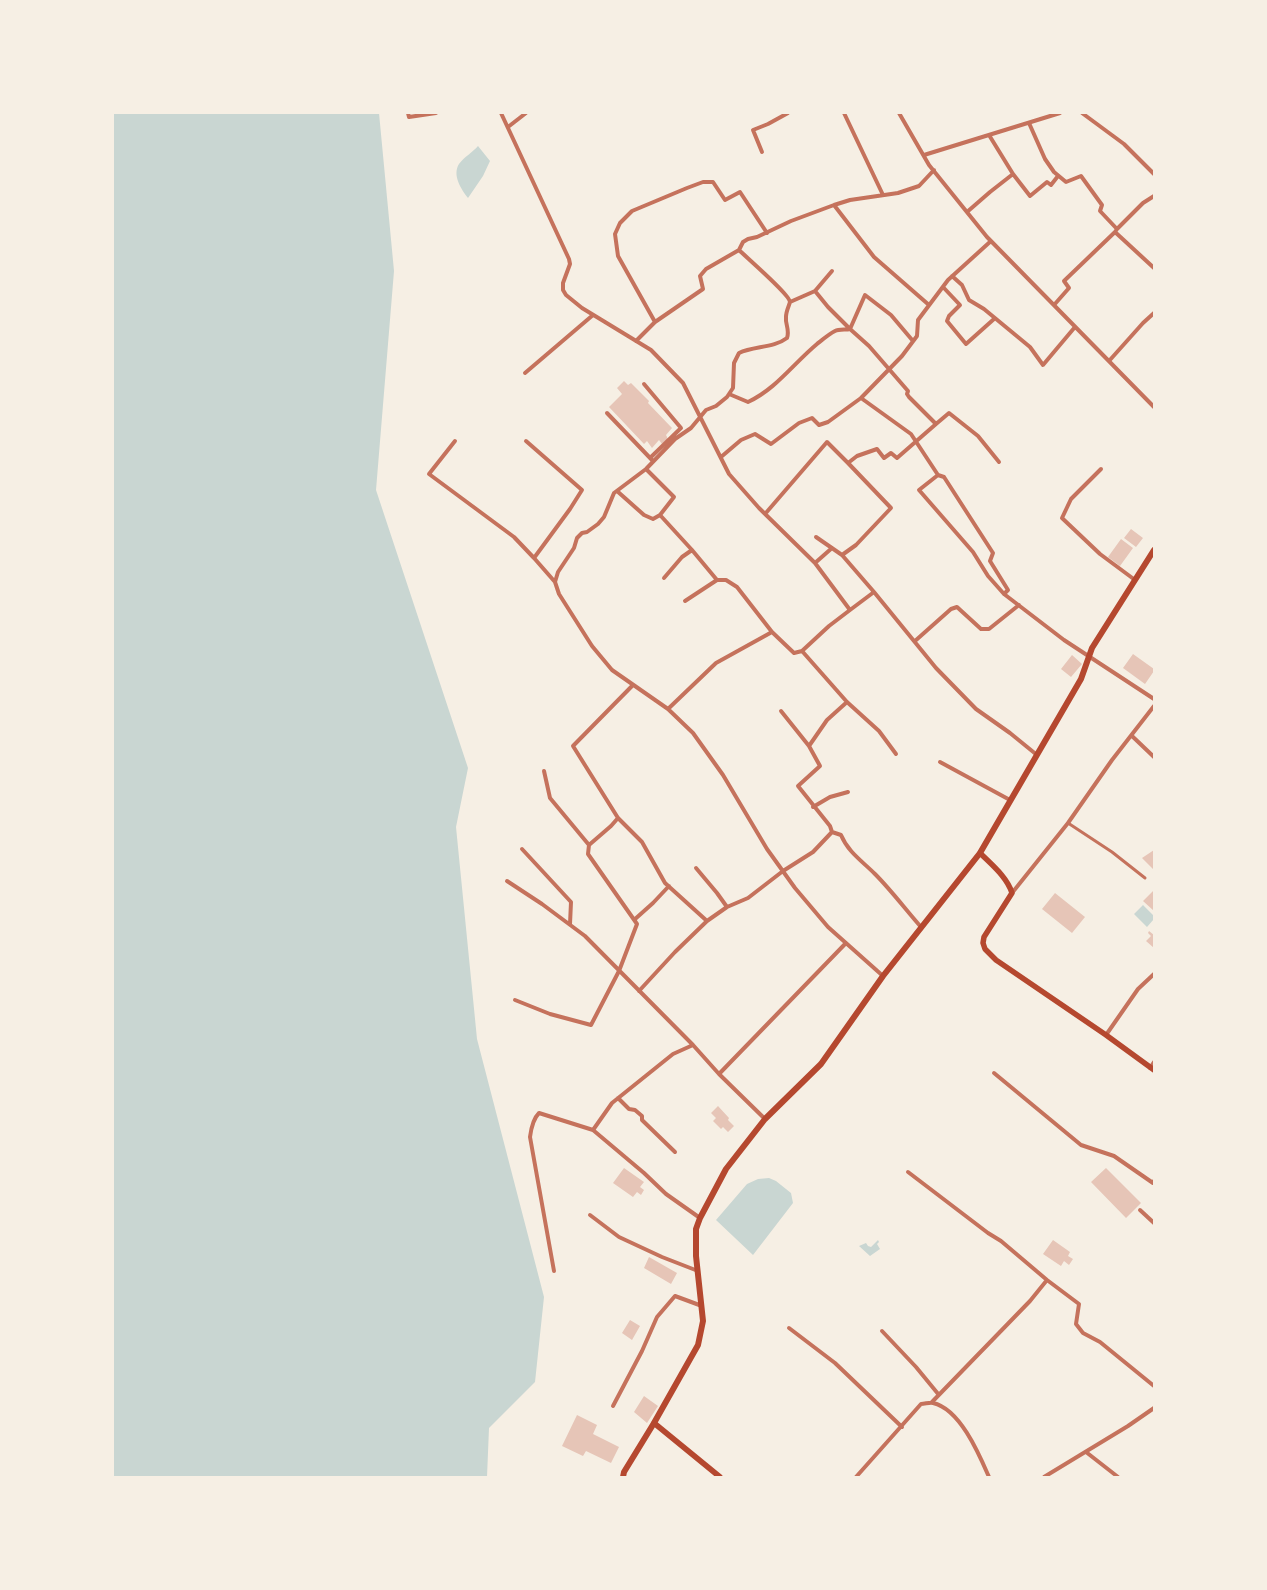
<!DOCTYPE html>
<html>
<head>
<meta charset="utf-8">
<style>
	body { margin:0 }
	#map { position:relative; width:1267px; height:1590px; overflow:hidden; background:#f6efe4; font-family:"Nunito Sans",sans-serif }
	canvas { display:block }
	.frame { position:absolute; inset:0; border:114px solid #f6efe4; pointer-events:none }
</style>
</head>
<body>
<div id="map">
<canvas width="1267" height="1590"></canvas>
<div class="frame"></div>
</div>
<script>
const c = document.querySelector('canvas').getContext('2d');
c.lineJoin = 'round';
function paint(path, color) { c.fillStyle = color; c.fill(path, 'evenodd'); }
function stroke(path, color, width, dash) { c.strokeStyle = color; c.lineWidth = width; c.lineCap = dash ? 'butt' : 'round'; c.setLineDash(dash || []); c.stroke(path); }
const water = new Path2D(`
	M113,113H379L394,271L376,490L468,768L456,827L477,1039L544,1297L535,1382L489,1428L487,1477H113Z
	M478,146L490,161L483,176L468,198C461,189 452,175 459,164C464,157 473,152 478,146Z
	M1143,905L1154,916V919L1147,927L1134,914Z
	M769,1178L776,1181L791,1193L793,1203L753,1255L716,1220L747,1184L758,1179Z
	M878,1240L879,1242L877,1244L880,1249L870,1256L859,1246L866,1243L868,1246L871,1247Z`);
const building = new Path2D(`
	M624,381L628,385L631,383L649,401L648,403L672,428L666,435L668,439L662,444L659,440L652,448L647,441L644,444L609,407L622,394L617,388Z
	M1131,529L1143,538L1136,547L1124,538Z
	M1121,539L1133,548L1120,566L1108,557Z
	M1133,654L1154,669V671L1145,684L1123,668Z
	M1072,655L1082,664L1071,677L1061,669Z
	M1154,850V867L1153,869L1142,858Z
	M1154,890V911L1143,901Z
	M1055,893L1085,917L1072,933L1042,909Z
	M1149,931L1154,935V948L1146,941L1151,936L1148,933Z
	M718,1106L729,1118L728,1120L734,1126L728,1132L723,1127L721,1129L713,1121L716,1118L711,1113Z
	M624,1168L644,1182L640,1187L644,1190L641,1195L637,1192L633,1197L613,1183Z
	M1106,1168L1141,1203L1126,1218L1091,1182Z
	M1053,1240L1070,1252L1068,1256L1073,1259L1069,1265L1064,1261L1061,1266L1043,1254Z
	M649,1257L677,1273L671,1284L644,1268Z
	M630,1320L640,1326L632,1340L622,1333Z
	M644,1396L658,1406L647,1423L634,1412Z
	M577,1415L597,1425L593,1434L619,1447L611,1463L586,1451L583,1456L562,1446Z`);
const pedestrian = new Path2D(`
	M1068,823L1112,852L1145,878`);
const minor = new Path2D(`
	M408,113L409,117L436,113
	M501,113L569,259L570,264L563,283V290L566,295L582,308L651,350L683,383L729,474L759,508L815,563L850,610L874,592L936,668L976,709L1010,733L1037,755
	M844,113L883,195
	M899,113L929,165L987,237L1154,407
	M1082,113L1124,144L1154,174
	M1029,123L1045,159L1054,172L1066,182L1081,176L1102,205L1100,211L1117,229L1115,232L1154,268
	M508,127L526,113
	M762,152L753,130L768,124L788,113
	M924,155L1060,113
	M1013,174L1030,196L1047,182L1051,185L1058,176
	M834,205L874,257L929,305
	M967,212L990,192L1013,174L989,135
	M1117,229L1143,203L1154,196
	M991,241L948,280L918,320L917,336L902,356L861,398L911,434L938,475L919,490L973,552L988,576L1004,594L1064,640L1154,699
	M952,276L962,285L969,300L984,309L1030,347L1043,365L1075,327
	M943,287L960,305L949,316L947,321L966,344L994,319
	M815,291L828,307L850,329L865,295L891,315L913,341
	M790,302L815,291L832,271
	M1054,305L1069,288L1064,281L1115,232
	M655,322L618,256L615,234L620,223L632,211L687,188L703,182H713L725,200L740,192L767,233
	M636,341L655,322L703,289L700,276L706,269L739,250
	M1109,361L1143,323L1154,313
	M525,373L593,315
	M644,384L681,428L650,458
	M729,394L748,402C776,389 793,364 817,344C822,340 829,334 835,331C839,329 846,330 850,329L869,346L908,391L907,394L909,397L936,424L897,458L891,453L884,458L877,449L857,456L848,463L827,442L765,514
	M607,413L652,460
	M936,424L949,413L978,436L999,462
	M455,441L429,474L514,537L534,558L555,582
	M526,441L582,490L570,509L534,558
	M721,457L741,440L755,434L771,444L799,423L812,418L819,425L828,422L861,398
	M1101,469L1071,499L1062,518L1100,554L1135,580
	M938,475L944,477L993,553L990,561L1008,590L1004,594
	M617,491L644,515L653,519L660,515L674,497L646,469
	M660,515L692,550L717,580H726L737,587L772,632L794,653L802,651L847,702L879,731L896,754
	M816,537L842,555L874,592
	M842,555L856,545L891,508L848,463
	M815,563L832,548
	M664,578L682,557L692,550
	M685,601L717,580
	M915,641L951,609L957,607L981,629H989L1019,605
	M802,651L829,626L850,610
	M633,685L573,746L618,818L642,842L665,883L707,921
	M668,709L716,663L772,632
	M781,711L809,746
	M1132,736L1154,757
	M940,762L1010,800
	M544,771L550,798L589,845
	M813,807L830,797L848,792
	M832,832L841,835C848,852 862,861 875,874C891,890 906,910 921,927
	M522,849L571,902L570,924
	M696,868L717,893L727,907
	M507,881L542,904L585,936L693,1045L719,1074L765,1119
	M1012,893L1068,823L1112,760L1154,706
	M634,920L653,903L669,886
	M883,976L828,927L795,888L767,849L723,775L693,733L668,709L612,670L592,646L559,594L555,582L558,572L574,548L577,538L582,533L587,532L598,524L604,517L614,493L646,469L675,439L691,428L706,410L716,406L727,397L733,388L734,363L739,353C754,346 774,348 787,338C790,330 785,324 786,317C786,311 789,306 790,302C790,295 746,257 739,250L743,242L748,239L757,237L791,221L834,205L850,200L898,193L919,186L934,170
	M639,991L675,952L707,921L727,907L748,898L783,871L813,852L832,832L830,826L798,786L820,766L809,746L827,720L847,702
	M515,1000L550,1014L591,1025L619,971L637,924L588,854L589,845L611,826L618,818
	M1106,1035L1138,989L1154,974
	M693,1045L673,1054L612,1103L593,1130L644,1173L666,1194L700,1218
	M1150,1068L1154,1062
	M994,1073L1081,1145L1114,1156L1153,1183L1154,1181
	M719,1074L846,943
	M618,1098L629,1109L635,1110L642,1116V1120L675,1152
	M908,1172L988,1233L1001,1241L1047,1280L1079,1304L1076,1324L1083,1333L1100,1342L1154,1386
	M1140,1210L1154,1223
	M590,1215L619,1237L662,1257L698,1271
	M554,1271L530,1137C531,1129 533,1119 539,1113L593,1130
	M789,1328L835,1363L902,1427
	M882,1331L916,1367L939,1395
	M932,1402L1030,1301L1047,1280
	M613,1406L642,1351L657,1317L675,1296L702,1306
	M1086,1452L1118,1477
	M856,1477L921,1404C925,1404 930,1402 933,1403C960,1409 979,1454 989,1477
	M1044,1477L1128,1426L1154,1408`);
const secondary = new Path2D(`
	M980,853C992,865 1007,877 1012,893L984,937L983,943L985,949L996,960L1106,1035L1154,1070
	M654,1423L720,1477`);
const primary = new Path2D(`
	M623,1477L624,1472L654,1423L698,1345L703,1321L696,1256V1229L700,1218L726,1169L765,1119L821,1064L883,976L980,853L1081,679L1092,648L1154,550`);
paint(water, '#c9d6d2');
paint(building, '#e6c5b7');
stroke(pedestrian, '#c5725c', 3);
stroke(minor, '#c5725c', 4);
stroke(secondary, '#b5482f', 5.5);
stroke(primary, '#b5482f', 6);
</script>
</body>
</html>
